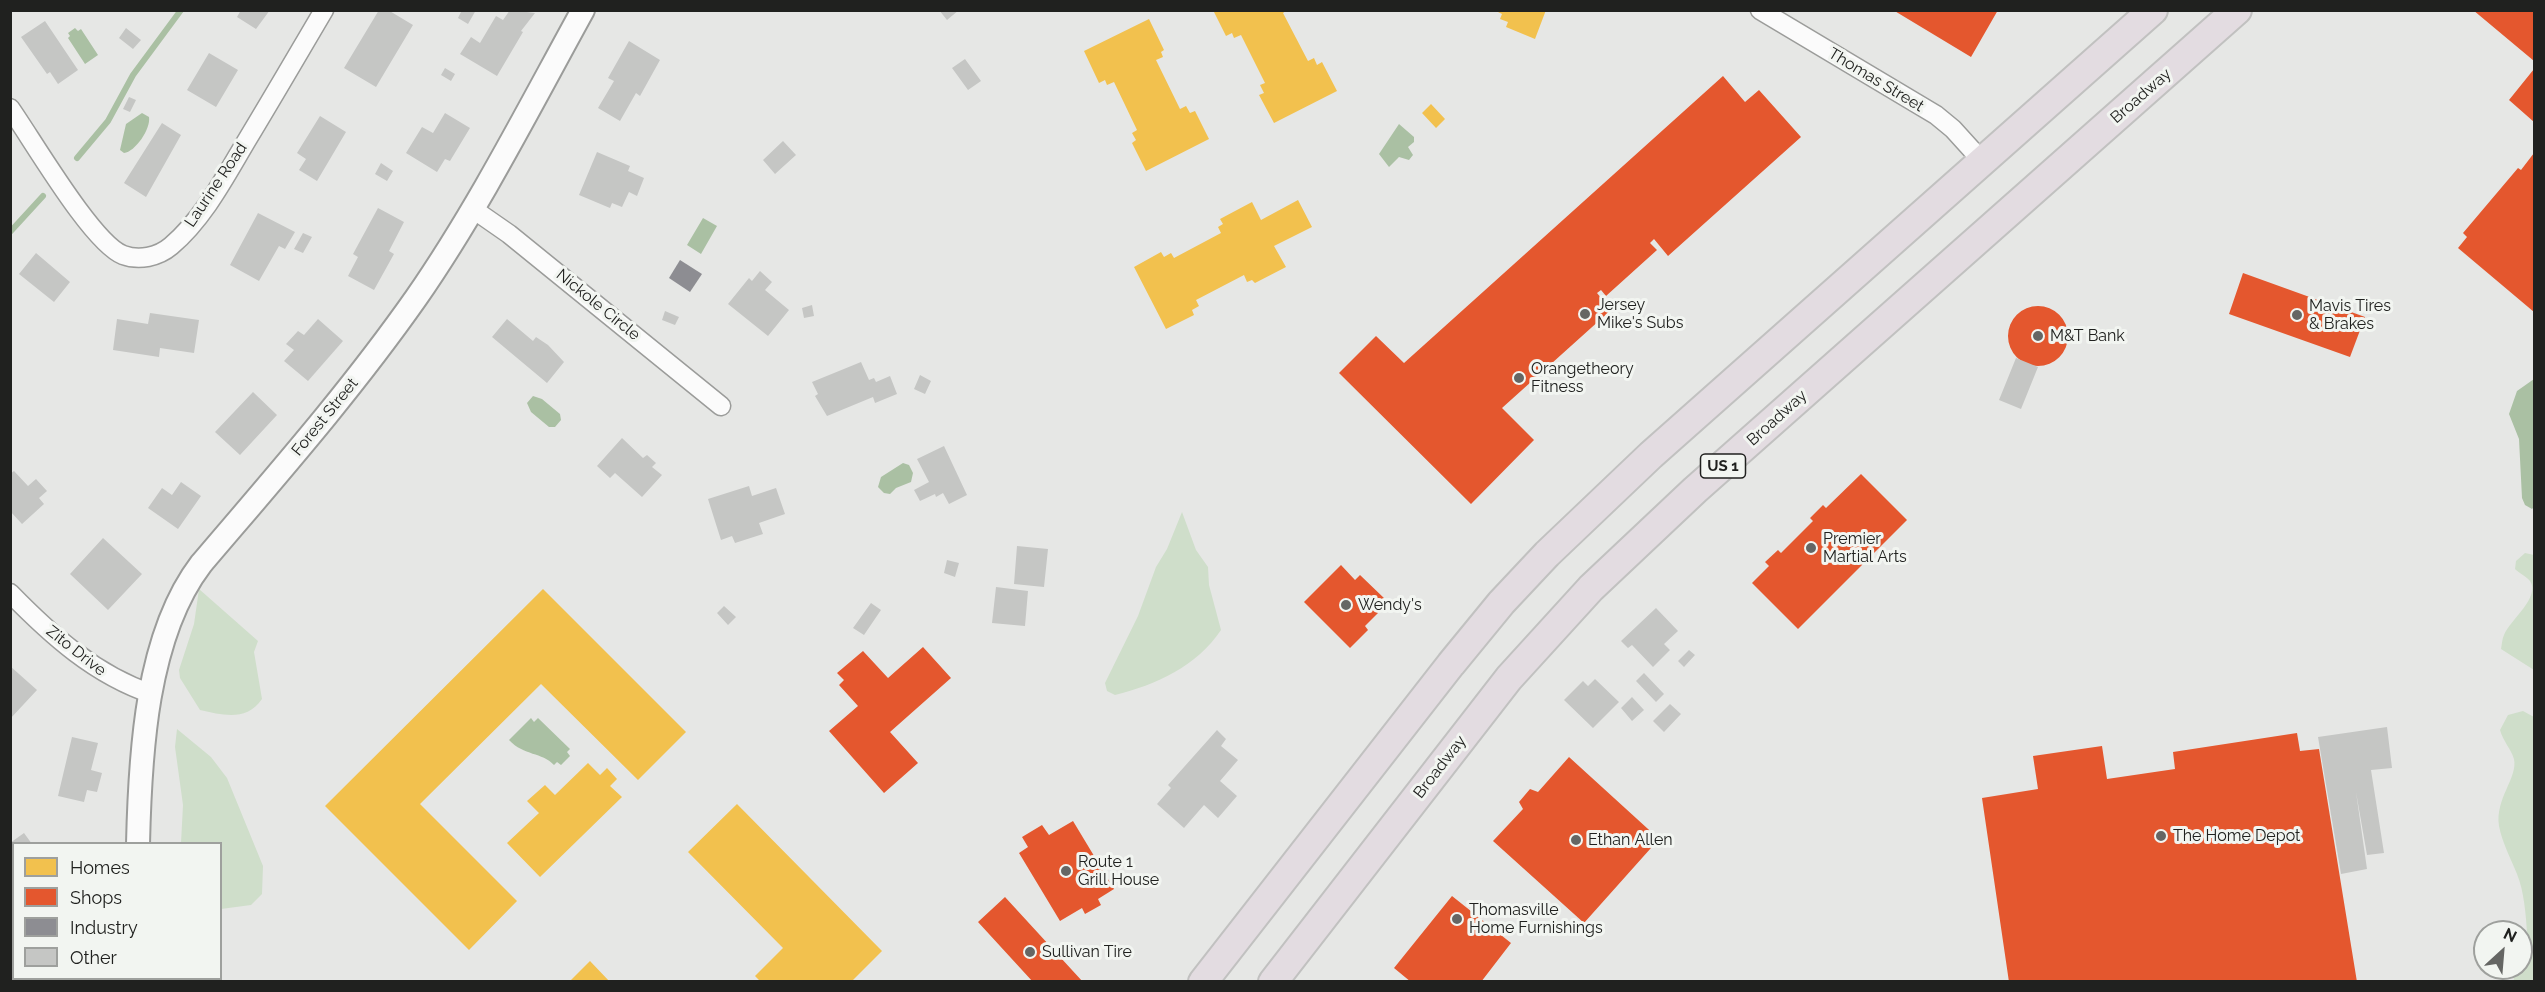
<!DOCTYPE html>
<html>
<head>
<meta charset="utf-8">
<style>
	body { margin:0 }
	#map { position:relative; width:2545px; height:992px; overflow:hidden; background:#e6e7e5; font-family:Raleway,sans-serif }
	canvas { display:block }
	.frame { position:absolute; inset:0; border:12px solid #20211f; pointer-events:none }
	.legend { position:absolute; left:12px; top:842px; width:210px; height:138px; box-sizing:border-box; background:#f2f5f1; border:2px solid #9ea09d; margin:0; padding:8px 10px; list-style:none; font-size:18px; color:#20211f }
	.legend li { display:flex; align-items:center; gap:12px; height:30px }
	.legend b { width:30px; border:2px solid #9ea09d }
	.north { position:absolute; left:2473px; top:920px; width:60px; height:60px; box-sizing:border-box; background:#f2f5f1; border:2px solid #9ea09d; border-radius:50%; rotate:26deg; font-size:16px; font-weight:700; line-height:24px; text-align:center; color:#20211f }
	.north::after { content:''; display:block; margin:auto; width:21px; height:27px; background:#656664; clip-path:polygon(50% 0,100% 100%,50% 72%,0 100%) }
</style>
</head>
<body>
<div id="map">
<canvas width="2545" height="992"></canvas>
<div class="frame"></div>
<ul class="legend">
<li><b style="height:16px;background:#f2c14e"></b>Homes</li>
<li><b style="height:16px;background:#e4572e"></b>Shops</li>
<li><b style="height:16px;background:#8d8d92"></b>Industry</li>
<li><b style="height:16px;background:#c5c6c4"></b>Other</li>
</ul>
<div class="north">N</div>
</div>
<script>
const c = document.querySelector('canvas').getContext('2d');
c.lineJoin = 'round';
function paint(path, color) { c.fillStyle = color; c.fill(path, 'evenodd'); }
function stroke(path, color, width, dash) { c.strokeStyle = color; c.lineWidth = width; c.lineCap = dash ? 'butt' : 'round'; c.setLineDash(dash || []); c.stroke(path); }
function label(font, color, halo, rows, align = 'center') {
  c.font = font + ' Raleway,sans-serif'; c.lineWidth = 6; c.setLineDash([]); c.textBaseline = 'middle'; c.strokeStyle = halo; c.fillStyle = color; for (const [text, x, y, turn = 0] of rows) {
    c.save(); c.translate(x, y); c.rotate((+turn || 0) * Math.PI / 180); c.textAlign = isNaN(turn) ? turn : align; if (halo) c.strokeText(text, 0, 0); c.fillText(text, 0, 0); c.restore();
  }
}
const green = new Path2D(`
	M1182,512L1196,550L1208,567L1209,585L1221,630C1197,666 1156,685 1115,695L1107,691L1105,683L1138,616L1156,567L1167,549Z
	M2525,553L2534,555V670L2501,649C2502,644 2502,639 2504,635C2510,620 2541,597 2530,581C2527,577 2519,573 2515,569L2516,561Z
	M199,589L258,641L254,652L262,699C246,722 223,715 200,710L180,678L179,670L194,624Z
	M2523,711L2534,717V982L2514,981L2512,968H2521V939L2527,933C2526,915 2524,891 2517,874C2511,859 2502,842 2499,826C2495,798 2518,778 2514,759C2511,749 2503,741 2500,730L2508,715Z
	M177,729L211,757L227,778L263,866L262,894L251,905L221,909L220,844L181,843L183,805L175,747Z`);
const water = new Path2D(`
	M75,28L78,31L81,29L98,55L85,64L68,38L70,36L68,33Z
	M142,113L149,117C151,129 135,152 124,153L120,150L126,124Z
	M1399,124L1414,137V142L1408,147L1413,155L1409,160L1399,157L1389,167L1379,154Z
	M703,218L717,226L701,254L687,245Z
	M2534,379V507L2532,509L2525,505L2522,498L2519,439L2509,414L2517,391Z
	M533,396L542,399L560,414L561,420L555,427H549L531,412L527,403Z
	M903,463L909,465L913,473L911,482L896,488L890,494L884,493L878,487L881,477Z
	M531,718L534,722L538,718L570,749L567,752L570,756L561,765L557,762L554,765C542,752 524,756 509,740Z`);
const homes = new Path2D(`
	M1213,10H1287L1283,13L1308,61L1314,58L1317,65L1322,62L1337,91L1274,123L1259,95L1264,93L1260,85L1265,83L1241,35L1234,38L1232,33L1226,36Z
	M1494,10H1546L1535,39L1506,27L1508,22L1500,19L1502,14Z
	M1149,19L1164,50L1161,52L1163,57L1156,60L1180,109L1186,106L1190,113L1195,111L1209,139L1146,171L1132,143L1136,140L1132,133L1137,130L1114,82L1107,85L1105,80L1099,83L1084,51Z
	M1431,104L1445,119L1436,128L1422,113Z
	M1298,200L1312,227L1274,246L1286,267L1255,283L1252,280L1247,282L1244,275L1196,300L1199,306L1192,310L1194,315L1166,329L1134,267L1161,252L1164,257L1171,253L1174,258L1221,233L1218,227L1223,224L1220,219L1252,202L1261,220Z
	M543,589L686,732L638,780L541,684L420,804L517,901L469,950L325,806Z
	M588,763L600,775L607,768L617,779L610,786L622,797L540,877L507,843L539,813L527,801L545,785L555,795Z
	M737,804L882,951L851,982H761L755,976L783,948L688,852Z
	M590,961L610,982H569Z`);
const shops = new Path2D(`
	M1893,10H1998L1971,57Z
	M2473,10H2534V61Z
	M2534,69V122L2509,100Z
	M1723,76L1745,102L1759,90L1801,137L1668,256L1654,239L1650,243L1657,250L1606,296L1601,290L1597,293L1611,310L1502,408L1534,440L1471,504L1339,373L1376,336L1404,363Z
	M2534,153V312L2458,248L2467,237L2463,233L2518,168L2521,170Z
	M2243,273L2365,317L2350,357L2229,314Z
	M2008 336a30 30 0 1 1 60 0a30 30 0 1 1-60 0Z
	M1861,474L1907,520L1798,629L1752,583L1769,566L1765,562L1778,550L1781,553L1813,521L1810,518L1823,505L1826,508Z
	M1341,565L1355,580L1360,575L1385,599L1380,604L1384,607L1365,626L1368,630L1350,648L1304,602Z
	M923,647L951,678L890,732L918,763L884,793L829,731L858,706L839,685L844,680L837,673L863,651L888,678Z
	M2297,733L2300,751L2319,749L2357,982H2009L1982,798L2038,789L2033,756L2102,746L2107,779L2175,769L2173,752Z
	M1569,757L1659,839L1584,923L1493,841L1523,809L1519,802L1530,789L1538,792Z
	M1073,821L1114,889L1098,899L1101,905L1085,914L1082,908L1060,921L1019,853L1028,847L1022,837L1042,825L1049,835Z
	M1452,896L1511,943L1481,982H1411L1394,968Z
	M1005,897L1083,982H1033L978,922Z`);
const industry = new Path2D(`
	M680,260L702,274L690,292L669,278Z`);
const stream = new Path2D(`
	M77,158L108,121L133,75L181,10
	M10,232L43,196`);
const building = new Path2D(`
	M241,10H270L256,29L237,17Z
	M379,10H388L413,25L376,87L344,68Z
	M462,10H476L468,24L458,18Z
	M510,10L535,13L521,31L523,32L497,76L460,54L471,37L480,43L496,16L503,20Z
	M939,10H959L947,20Z
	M45,21L78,70L58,84L50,72L47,74L21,37Z
	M126,28L141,40L133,49L119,38Z
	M629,41L660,60L640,96L636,93L620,121L598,108L614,81L608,78Z
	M209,53L238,70L216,107L187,90Z
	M965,59L981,81L968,90L952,68Z
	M445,68L455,74L451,81L441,75Z
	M129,97L136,100L130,112L123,109Z
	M445,113L470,128L450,161L445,159L437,172L406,153L422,127L433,133Z
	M320,116L346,132L317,181L299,170L306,159L297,153Z
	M162,123L181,135L146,197L124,183Z
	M783,141L796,155L775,174L763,160Z
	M597,152L630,166L628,171L644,178L637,196L629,192L622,207L612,203L610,208L579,195Z
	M381,163L393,171L387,181L375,174Z
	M378,208L404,222L389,251L394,254L374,290L348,276L358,257L353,254Z
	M258,213L295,232L285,249L279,246L259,281L230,265Z
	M303,233L312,237L303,253L294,249Z
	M36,253L70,282L54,302L19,274Z
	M760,271L772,282L765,290L789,310L768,336L728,304L749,278L752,281Z
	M812,305L814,316L804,318L802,308Z
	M665,311L679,317L675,325L662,320Z
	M150,313L199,320L194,353L160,348L159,357L113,350L117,319L148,324Z
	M318,319L343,341L308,381L284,361L294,350L286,344L298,331L304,335Z
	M507,319L533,341L536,337L548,345L564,362L547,383L492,337Z
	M2016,358L2038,367L2021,409L1999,400Z
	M861,362L869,380L874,378L876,382L890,376L897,394L875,403L873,397L827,416L815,396L818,394L812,382Z
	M920,375L931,381L925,394L914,389Z
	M253,392L277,415L240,455L215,432Z
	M622,438L643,458L647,455L656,463L652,467L662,475L642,497L615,473L610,478L597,466Z
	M944,446L967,495L949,504L943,493L936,497L935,494L920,501L914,490L929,482L917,459Z
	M14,471L28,486L36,479L47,491L39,498L44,504L22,524L10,511V474Z
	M181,482L201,496L178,529L148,508L162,488L172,495Z
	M749,486L752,496L776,488L785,514L759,523L763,534L735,543L732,536L721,540L708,499Z
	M103,538L142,574L108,610L70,574Z
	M1017,546L1048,549L1044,587L1014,584Z
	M947,560L959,563L955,577L944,573Z
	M996,587L1028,591L1025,626L992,623Z
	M871,603L881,610L864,635L853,628Z
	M724,606L736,617L728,625L717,613Z
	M1656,608L1678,631L1664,644L1670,650L1653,667L1632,645L1628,648L1621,641Z
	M1689,650L1695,655L1684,667L1678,661Z
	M10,666L37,690L10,719Z
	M1644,673L1664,694L1656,702L1636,681Z
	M1595,679L1619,702L1593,728L1564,700L1583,681L1588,686Z
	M1632,697L1644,710L1632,721L1621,708Z
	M1670,704L1681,714L1664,732L1653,721Z
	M2387,727L2392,768L2371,770L2384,853L2367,855L2356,792L2367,869L2341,874L2318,737Z
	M1217,730L1226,739L1221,746L1238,760L1220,781L1237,796L1218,818L1204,805L1184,828L1157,804L1171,788L1168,785Z
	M72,737L98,743L91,770L102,773L97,792L87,790L84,802L58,796Z
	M24,833L32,844H14V877L10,880V843Z
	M37,978H70L71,982H30Z`);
const minor = new Path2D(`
	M1760,10L1936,115L1953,129L1982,161
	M10,108C32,139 92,243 123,255C139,261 158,257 171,246C204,218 225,177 247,140C273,97 298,54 324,10
	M473,209L509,234L721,406
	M10,593C51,635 95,675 152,694`);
const tertiary = new Path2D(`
	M138,844C140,755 146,636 201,564C275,477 350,392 416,298C479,207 529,108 583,10
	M137,982V978`);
const trunk = new Path2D(`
	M1203,982L1451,664L1501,603L1547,554L1651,455L2153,10
	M1273,982L1509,678L1591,588L1695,490L2237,10`);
const markers = [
	[1585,314,6,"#656664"],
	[2297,315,6,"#656664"],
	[2038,336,6,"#656664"],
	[1519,378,6,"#656664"],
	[1811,548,6,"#656664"],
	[1346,605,6,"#656664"],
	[2161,836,6,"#656664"],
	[1576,840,6,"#656664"],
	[1066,871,6,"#656664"],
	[1457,919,6,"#656664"],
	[1030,952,6,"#656664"]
];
const shields = [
	[1723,466,45]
];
const shieldNames = [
	["US 1",1723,466]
];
const streetNames = [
	["Thomas Street",1876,80,31],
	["Broadway",2141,96,-41],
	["Laurine Road",216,185,-56],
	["Nickole Circle",598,305,39],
	["Forest Street",325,417,-51],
	["Broadway",1777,418,-42],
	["Zito Drive",76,651,38],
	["Broadway",1440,767,-52]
];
const poiNames = [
	["Jersey",1597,305],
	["Mike's Subs",1597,323],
	["Mavis Tires",2309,306],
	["& Brakes",2309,324],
	["M&T Bank",2050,336],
	["Orangetheory",1531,369],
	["Fitness",1531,387],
	["Premier",1823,539],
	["Martial Arts",1823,557],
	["Wendy's",1358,605],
	["The Home Depot",2173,836],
	["Ethan Allen",1588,840],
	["Route 1",1078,862],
	["Grill House",1078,880],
	["Thomasville",1469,910],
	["Home Furnishings",1469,928],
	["Sullivan Tire",1042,952]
];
paint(green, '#cfdeca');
paint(water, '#aac0a3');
paint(homes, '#f2c14e');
paint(shops, '#e4572e');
paint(industry, '#8d8d92');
stroke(stream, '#aac0a3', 6);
paint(building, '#c5c6c4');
stroke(minor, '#9b9c9a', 21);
stroke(tertiary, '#9b9c9a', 26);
stroke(trunk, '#c1c1c0', 32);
stroke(minor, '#fbfbfb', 18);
stroke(tertiary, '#fbfbfb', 22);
stroke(trunk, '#e3dce1', 28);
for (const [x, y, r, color] of markers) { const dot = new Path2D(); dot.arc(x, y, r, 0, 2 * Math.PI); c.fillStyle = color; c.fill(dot); stroke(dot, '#f2f5f1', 2); }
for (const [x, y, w] of shields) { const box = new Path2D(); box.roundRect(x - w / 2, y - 12, w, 24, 4.5); c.fillStyle = '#f2f5f1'; c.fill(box); stroke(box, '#20211f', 1.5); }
label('bold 15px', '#20211f', null, shieldNames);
label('16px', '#20211f', '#f2f5f1', streetNames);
label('16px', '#20211f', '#f2f5f1', poiNames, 'left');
</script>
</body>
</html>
